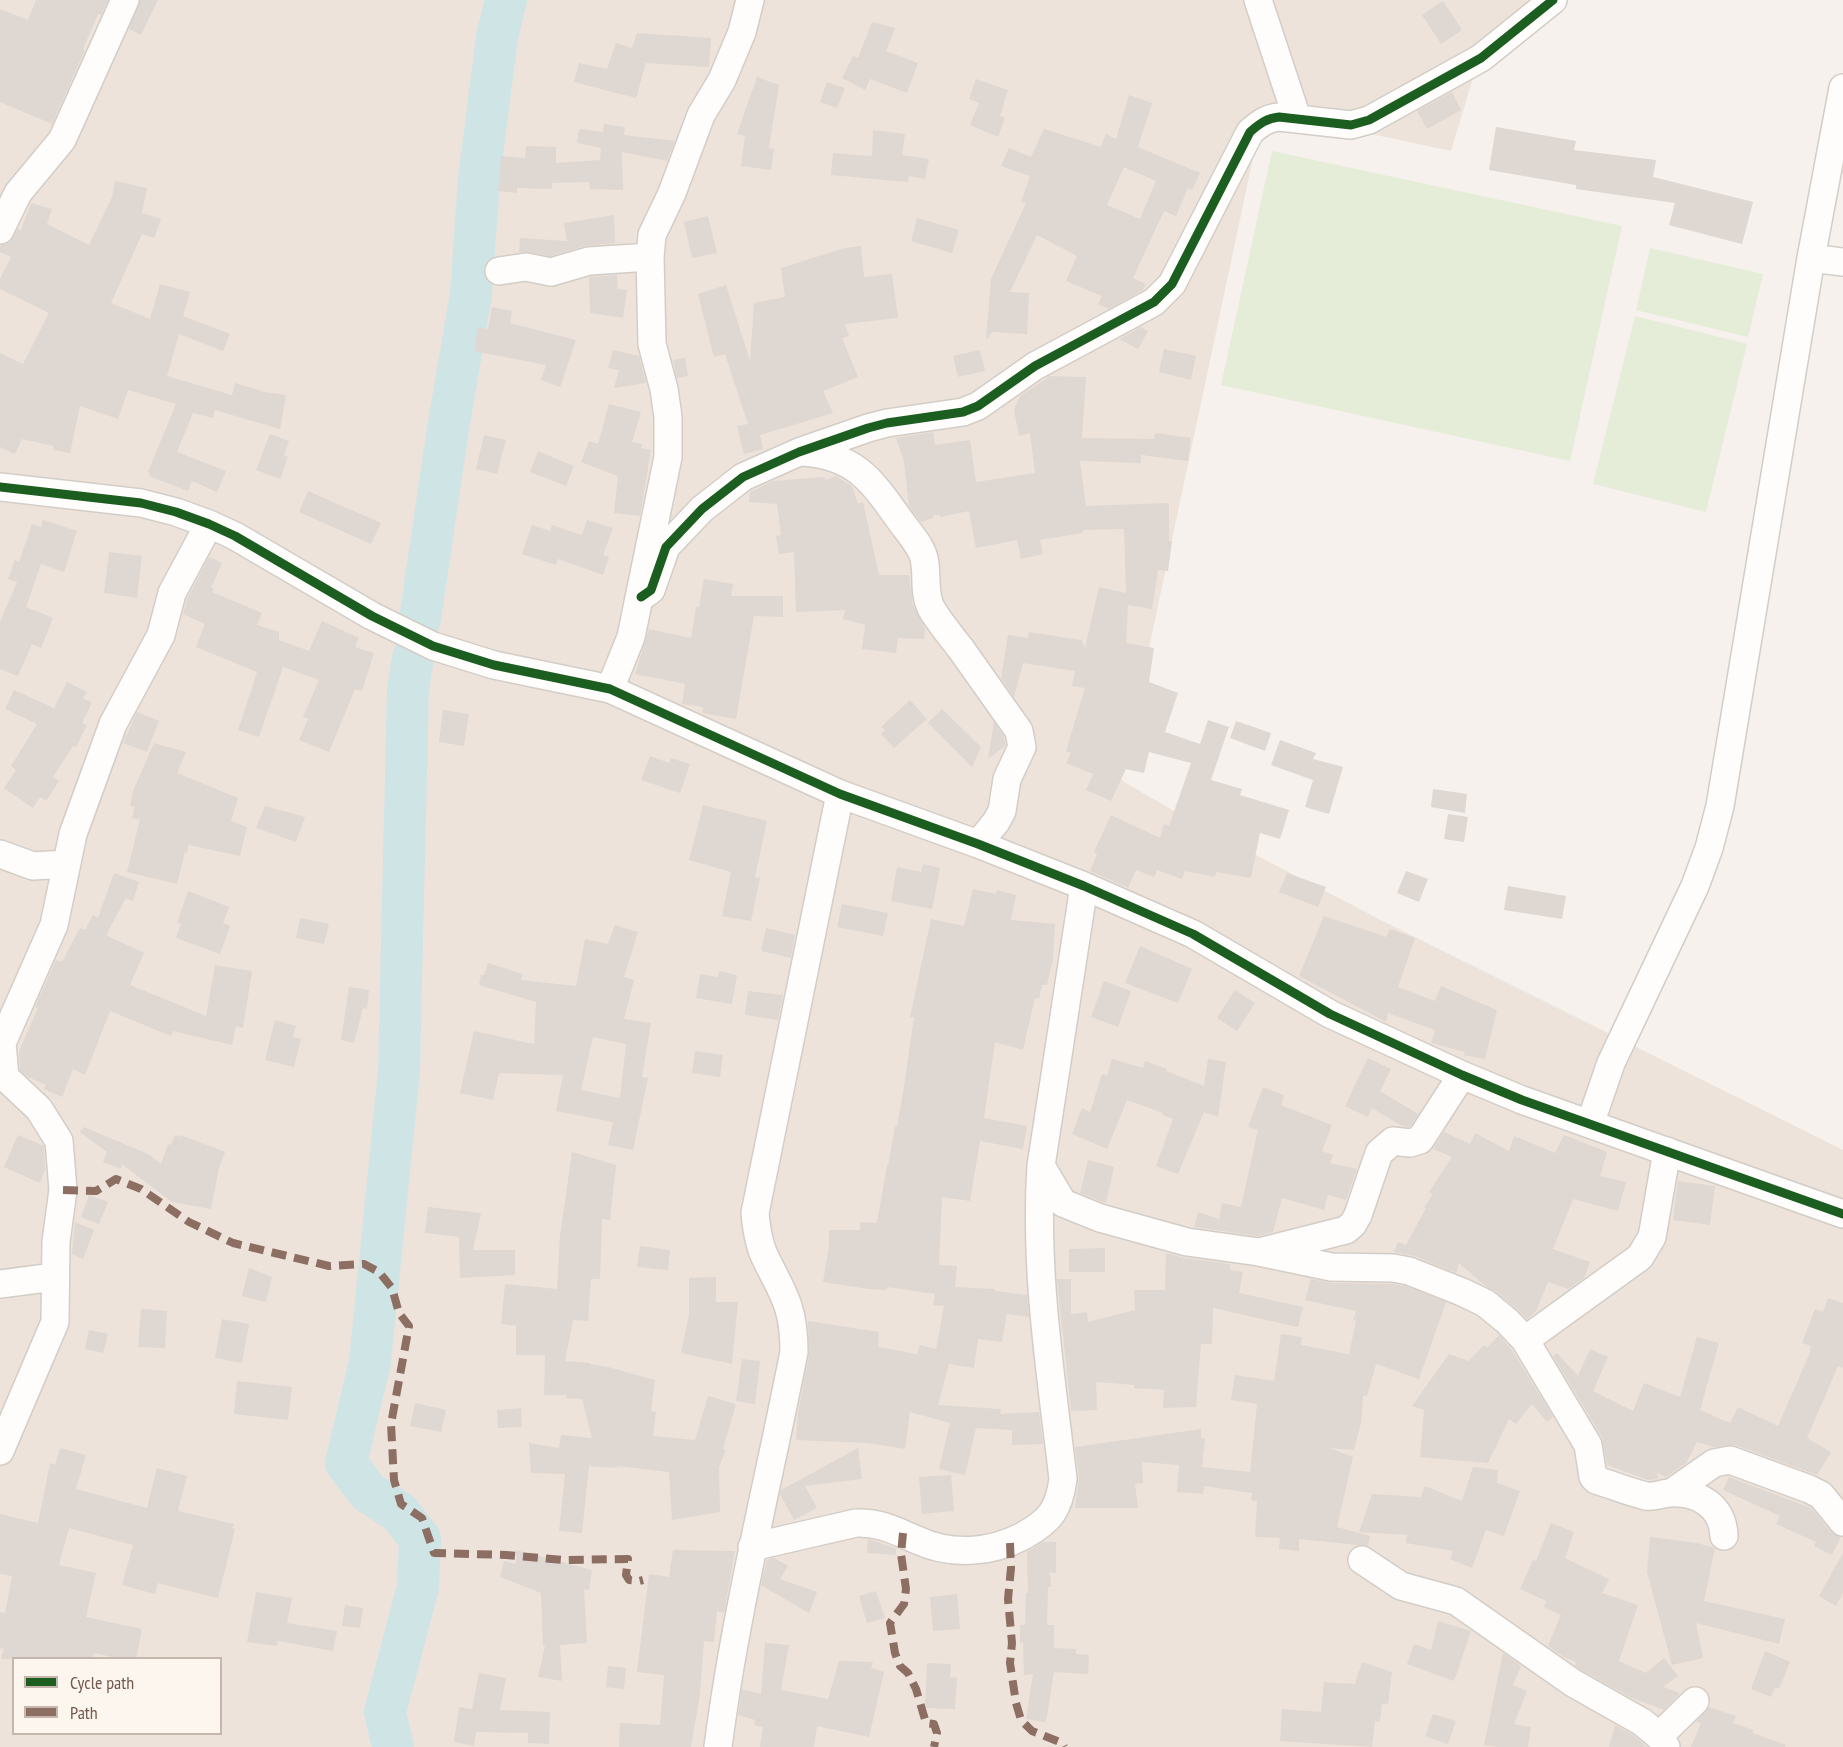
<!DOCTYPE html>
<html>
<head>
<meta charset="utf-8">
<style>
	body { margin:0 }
	#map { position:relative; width:1843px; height:1747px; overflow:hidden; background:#f6f1ec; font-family:"PT Sans Narrow",sans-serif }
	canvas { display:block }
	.legend { position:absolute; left:12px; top:1657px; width:210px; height:78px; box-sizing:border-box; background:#fdf6ee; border:2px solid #c5b7ae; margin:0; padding:8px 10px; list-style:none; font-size:18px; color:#72584e }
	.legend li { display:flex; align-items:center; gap:12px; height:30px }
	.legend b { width:30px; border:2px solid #c5b7ae }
</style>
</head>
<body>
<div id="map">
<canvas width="1843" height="1747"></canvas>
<ul class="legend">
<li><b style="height:8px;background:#1b5e20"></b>Cycle path</li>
<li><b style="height:8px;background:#8d6e63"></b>Path</li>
</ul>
</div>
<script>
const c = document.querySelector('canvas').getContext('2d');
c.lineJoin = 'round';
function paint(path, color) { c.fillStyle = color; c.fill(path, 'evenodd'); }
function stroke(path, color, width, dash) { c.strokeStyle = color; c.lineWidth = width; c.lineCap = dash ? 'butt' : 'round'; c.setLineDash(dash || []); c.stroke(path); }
const residential = new Path2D(`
	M0,0H1533L1483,45L1451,151L1263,111L1121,780L1198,825L1379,919L1843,1150V1747H0ZM14,1658H220V1734H14Z`);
const green = new Path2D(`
	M1272,151L1622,226L1570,461L1221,385Z
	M1650,248L1763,274L1748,337L1636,310Z
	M1635,316L1747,344L1706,512L1593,484Z`);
const river = new Path2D(`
	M420,619L448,429L471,294L479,179L497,37L506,0
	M393,1747L385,1712L418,1587L420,1539L399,1512L368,1492L346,1463L370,1362L399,1071L408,689L413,658`);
const building = new Path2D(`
	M36,0H108L101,15L98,14L83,49L85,50L52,124L0,102V9L28,20Z
	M140,0H158L141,35L129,29Z
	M1443,1L1462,30L1441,44L1422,15Z
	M872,22L895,28L886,51L918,63L907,93L870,79L865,90L842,78L853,56L858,58Z
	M637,33L711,38L709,67L646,63L636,98L574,82L579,63L607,69L616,43L632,48Z
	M757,77L779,85L769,148L774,149L771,170L741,166L745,136L737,134Z
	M976,79L1008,90L1000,116L1005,118L998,137L970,125L979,103L969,99Z
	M827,82L845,88L837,108L820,102Z
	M1452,92L1461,110L1427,129L1417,111Z
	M1129,95L1152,103L1138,147L1200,173L1192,190L1188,188L1176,216L1164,211L1133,278L1146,284L1143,290L1109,309L1098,304L1102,296L1066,281L1077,256L1037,235L1010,292L1029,293L1027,334L992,332L988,339L986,338L991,279L1026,203L1021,202L1030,176L1001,166L1009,148L1031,157L1044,129L1101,147L1106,134L1116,139ZM1124,167L1156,181L1140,219L1107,205Z
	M604,124L625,127L624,135L675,141L667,161L622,152L623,190L590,189L589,182L552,183V189L517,188V193L498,191L501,156L525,158L526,146L556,147V163L600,160L601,148L577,143L579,129L603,132Z
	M1496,127L1576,141L1574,150L1656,160L1653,177L1753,202L1742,244L1669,225L1675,203L1576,189V185L1489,170Z
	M873,130L905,134L902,155L929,159L925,179L909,176L908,182L831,175L833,153L872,156Z
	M115,181L147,188L142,213L161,219L154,238L142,234L111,303L150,319L160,284L190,292L183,316L230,334L223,351L179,334L167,376L232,395L235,383L265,392L286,395L280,429L215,410L213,418L193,413L177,452L226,471L217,492L192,481L188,491L149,476L150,473L148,472L176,404L128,390L118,419L80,406L70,453L53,450V446L22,439L15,454L0,447V353L23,364L49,313L0,289V279L11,257L0,252V246L9,243L18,229L21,230L31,203L52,209L47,224L89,245L112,197Z
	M614,215L615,243L585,246L550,256L529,252H519L520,238L567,241L564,223Z
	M708,216L717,253L692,258L684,222Z
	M917,218L959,230L952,253L911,241Z
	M861,246L864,277L892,274L898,318L845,324L849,336L842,338L858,377L823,391L833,413L760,435L763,449L744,454L737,426L748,424L725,354L714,357L698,294L726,285L750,361L754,303L785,297L781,268L845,248Z
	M617,275L618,289L627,290L623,318L590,313L589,277Z
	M492,307L512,311L510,323L576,340L560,387L541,380L546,365L474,351L478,328L488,329Z
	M1141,327L1148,331L1138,349L1119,339Z
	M1164,349L1196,356L1191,380L1159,372Z
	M613,350L639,356L646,383L614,388L619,370L608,368Z
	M980,350L985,371L958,377L953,356Z
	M685,358L688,376L677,378L673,360Z
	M1050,376L1086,377L1082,438L1154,439L1155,433L1191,438L1188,461L1141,455V463L1080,461L1086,506L1169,503V541H1172L1168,571L1158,570L1152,609L1128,605L1126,643L1154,648L1149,682L1178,693L1165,732L1200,744L1208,720L1229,727L1211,780L1242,789L1240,795L1289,810L1280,839L1260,833L1251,878L1216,872L1215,877L1185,871L1182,879L1157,870L1154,877L1136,870L1128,888L1090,871L1097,854L1094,852L1111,815L1160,838L1164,824L1169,826L1191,763L1149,752L1144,773L1126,769L1111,801L1086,790L1093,774L1066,763L1071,753L1066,751L1085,688L1072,686L1075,671L1023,663L1014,697L1001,678L1008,635L1028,638L1029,632L1081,640V638L1085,648L1099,587L1126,593L1124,529L1083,530V533L1040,540L1043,554L1021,559L1017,540L976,548L969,511L940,517V515H933V518L921,522L909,506L904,461L896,438L933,432L935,445L970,440L976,482L1035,473L1030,433L1019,436L1014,410L1020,396Z
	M609,404L641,412L632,442L642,444L641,448L651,450L640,516L614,513L618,476L581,462L589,441L598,444Z
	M270,434L289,441L284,455L288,457L280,479L256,470Z
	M484,435L506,440L497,474L476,469Z
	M538,451L574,466L566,486L530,472Z
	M836,476L852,486L858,504L863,502L879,575H909L913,605L925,628L924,639L898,638L896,653L862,649L865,625L843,619L845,610L796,612L794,552L779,554L776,536L781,535L777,504L749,502L750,492L773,481L825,477V480Z
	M308,491L381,523L371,544L299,512Z
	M43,520L77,531L64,572L41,564L26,607L53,618L41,648L32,644L18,676L0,669V622L17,582L8,579L15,560L19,562L32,524L41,527Z
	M587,520L613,528L603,555L609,557L603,575L558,559L556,565L522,554L532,525L550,531L552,525L582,535Z
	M109,552L142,556L137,598L104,593Z
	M209,557L222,563L211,588L214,589L212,592L262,613L257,625L279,632V640L309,651L322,621L359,638L355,647L374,653L362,691L355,689L329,752L299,740L308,719L303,717L319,680L283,667L259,737L238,730L257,672L196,647L205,624L183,614L187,599Z
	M704,579L733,584L731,596H783V617L754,616L736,719L702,713L703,707L682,704L685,684L635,674L649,629L691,638L696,607H699Z
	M67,682L87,692L83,698L92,703L82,723L87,725L76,747L73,746L53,777L59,781L46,801L40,797L33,808L4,788L16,770L11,766L37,724L5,709L14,690L54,708Z
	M910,700L927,719L894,748L881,734L885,730L881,727Z
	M942,709L981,747L972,767L928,723Z
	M443,710L469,714L464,746L439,742Z
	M137,712L159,721L147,752L123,743Z
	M1236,721L1271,733L1265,751L1230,738Z
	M994,722L1004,737L1006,745L988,759Z
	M1280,740L1316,753L1313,759L1343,767L1329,814L1305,807L1313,780L1271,765Z
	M154,743L186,752L177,773L238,798L231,821L247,827L240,856L189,845L187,853L185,852L177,884L127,872L140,819L132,818L135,807L130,806L133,791Z
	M650,756L669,763L671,758L690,764L680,793L641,780Z
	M1433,789L1467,794L1465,813L1431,807Z
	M703,805L767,821L755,877L760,878L751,921L722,916L731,872L689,860Z
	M265,806L305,817L296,842L256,828Z
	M1448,814L1468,817L1464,842L1444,839Z
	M923,864L940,868L932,909L891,901L897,867L921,872Z
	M1406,871L1428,879L1419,902L1397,893Z
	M114,873L139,882L133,901L126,898L106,935L144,953L130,985L206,1016L215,965L252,971L243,1028L236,1026L232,1045L173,1031L171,1036L110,1011L85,1075L73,1069L62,1097L44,1089L46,1085L28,1077L20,1070L19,1051L38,1008L35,1007L56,960L62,962L80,928L85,930L93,915L98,918Z
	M1287,873L1326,887L1318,907L1279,892Z
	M1508,886L1566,896L1562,919L1504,910Z
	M973,889L996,894L997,890L1016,895L1011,920L1055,924L1053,959L1047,985H1042L1039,999L1035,998L1023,1050L995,1042L984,1118L1027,1126L1023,1149L980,1141L970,1201L942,1197L939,1265L957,1266L955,1287L995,1289V1291L1027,1295L1029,1317L1007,1314L1002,1342L978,1339L974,1368L949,1364L938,1405L1001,1409L1000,1414L1039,1412L1043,1444L1012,1445V1430L976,1428L965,1475L939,1469L950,1423L910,1412L905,1449L868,1443L796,1440L798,1413L809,1355L808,1321L879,1332L878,1347L917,1354L920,1345L936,1349L944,1306L933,1305L935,1294L887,1287V1290L868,1289L823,1282L829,1246V1230H860V1222L877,1223L887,1165L888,1166L895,1126H897L904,1087L914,1017H910L931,919L964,926Z
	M188,891L229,907L223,923L230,926L220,954L176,938L181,924L177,923Z
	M842,904L888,913L883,936L837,927Z
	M1324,916L1386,937L1390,929L1415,938L1398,987L1435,1001L1441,986L1497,1010L1485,1059L1464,1055L1465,1052L1431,1043L1435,1030L1388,1013L1386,1022L1299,976Z
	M300,918L329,924L324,944L296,938Z
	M615,925L638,932L624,977L634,980L624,1019L651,1023L642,1077L648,1078L633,1150L608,1145L613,1122L556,1111L563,1075L499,1073L493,1100L460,1093L474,1031L534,1044L536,1002L479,985L481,975H484L488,963L523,974L521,980L576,986L585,939L608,944ZM593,1037L626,1044L620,1098L581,1090Z
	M766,928L795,935L791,958L761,951Z
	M1140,946L1192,969L1178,1003L1125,983Z
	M719,971L737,975L732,1004L696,998L700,974L718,977Z
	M1104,981L1131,991L1118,1027L1091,1017Z
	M349,987L369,990L367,1009L363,1008L354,1043L341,1040Z
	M1235,990L1255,1003L1237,1031L1217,1018Z
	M748,991L783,995L778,1020L745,1015Z
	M275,1020L296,1026L293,1037L301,1039L294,1067L265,1060Z
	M695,1051L723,1055L720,1077L692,1073Z
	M1368,1058L1391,1069L1380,1091L1418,1114L1410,1127L1402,1126L1372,1108L1368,1117L1345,1106Z
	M1112,1059L1143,1068L1145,1061L1167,1069L1166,1071L1204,1086L1208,1059L1226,1062L1218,1117L1204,1112L1178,1174L1156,1166L1173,1119L1163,1115V1113L1127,1100L1107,1149L1072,1134L1082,1108L1090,1112L1102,1074L1107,1075Z
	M1263,1087L1284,1095L1281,1105L1332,1125L1322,1151L1333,1155L1330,1163L1357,1169L1346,1200L1328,1195L1324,1210L1282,1198L1273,1232L1258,1236L1194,1227L1198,1212L1219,1219L1222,1203L1241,1207L1258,1130L1248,1127Z
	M84,1127L148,1154L161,1164L168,1144L171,1145L175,1135L180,1137L181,1135L225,1152L219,1168L211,1209L172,1202L122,1164L121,1169L103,1162L107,1152L80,1132Z
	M1444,1132L1470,1144L1475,1133L1509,1151L1514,1136L1555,1153L1564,1135L1607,1152L1600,1176L1626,1182L1618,1211L1573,1199L1553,1249L1590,1262L1584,1278L1568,1289L1548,1282L1536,1311L1527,1319L1517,1309L1495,1291L1484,1285L1459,1263L1456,1273L1415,1256L1394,1252L1398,1242L1406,1245L1426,1208L1424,1207L1433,1194L1429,1192L1452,1157L1433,1149Z
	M18,1135L44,1146L45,1169L40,1183L4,1167Z
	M572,1152L616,1165L610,1220L602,1219L600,1279H591L588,1321L573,1320L565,1361L590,1363L589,1364L608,1367L655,1380L651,1411L656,1412L653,1436L695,1440L708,1396L736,1404L723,1449L726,1450L719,1467L720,1512L672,1520L669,1472L617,1466V1468L589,1466L582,1533L559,1531L565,1474L531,1473L529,1443L559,1448L561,1435L592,1438L582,1399L566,1398V1395H544L545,1355H516V1326L501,1324L505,1284L557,1289L560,1236Z
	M1088,1160L1114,1167L1106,1203L1080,1193Z
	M1678,1181L1715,1186L1710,1225L1673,1220Z
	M89,1195L108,1202L99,1224L81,1217Z
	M428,1207L481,1213L473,1250H515V1275L460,1278L459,1237L425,1233Z
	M75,1222L94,1230L83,1259L72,1254Z
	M640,1246L670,1250L668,1270L637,1267Z
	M1105,1248V1272H1069V1249Z
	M1166,1253L1185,1258L1231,1264L1230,1270L1243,1272L1239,1293L1303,1307L1298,1327L1213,1308L1212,1344H1201L1196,1407L1163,1408L1164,1390L1134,1388V1385L1096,1382L1097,1410L1071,1411L1057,1279H1071V1314L1087,1312L1088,1322L1135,1310L1134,1290H1165Z
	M249,1268L272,1277L266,1302L242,1296Z
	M716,1277V1302H738L732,1364L681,1353L689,1315V1278Z
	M1311,1279L1331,1283L1391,1284L1405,1286L1446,1302L1419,1379L1376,1364L1367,1396H1363L1361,1423L1354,1450L1330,1448L1353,1457L1337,1527L1370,1536L1368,1546L1299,1539V1551L1279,1549L1280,1538L1255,1537L1257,1501L1251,1500L1252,1493L1204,1486L1203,1494L1177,1492L1179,1465L1142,1462L1143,1483L1135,1484L1138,1508H1075L1079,1477L1075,1447L1201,1429V1438L1205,1439L1202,1467L1250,1472L1257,1404L1231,1400L1235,1375L1274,1381L1281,1334L1302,1337L1301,1345L1349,1354L1356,1321L1353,1320L1356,1311L1305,1300Z
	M1828,1298L1843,1303V1368L1838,1366L1807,1438L1831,1452L1817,1475L1735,1445L1714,1447L1697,1442L1686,1463L1666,1477L1657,1473L1658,1479L1648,1480L1607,1465L1602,1437L1553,1356L1557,1353L1578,1376L1590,1349L1608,1357L1593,1391L1633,1411L1644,1383L1680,1397L1697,1337L1719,1343L1700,1410L1730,1423L1738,1407L1778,1426L1809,1355L1811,1346L1802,1343L1815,1309L1823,1312Z
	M141,1309L167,1311L165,1348L138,1347Z
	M222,1319L249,1324L242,1363L215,1358Z
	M89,1330L108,1334L103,1353L85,1349Z
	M1499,1335L1512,1350L1553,1417L1547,1422L1532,1404L1516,1424L1509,1419L1488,1463L1420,1457L1424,1410L1412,1406L1449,1354L1469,1361L1484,1345L1487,1348Z
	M742,1359L760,1361L755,1404L736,1401Z
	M237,1381L292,1387L288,1420L234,1414Z
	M415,1403L446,1410L441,1432L410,1426Z
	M521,1408L522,1427L498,1428L497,1410Z
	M60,1448L86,1455L76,1489L147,1508L157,1468L187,1476L178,1511L234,1524L232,1528L235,1529L218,1598L158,1583L155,1594L122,1585L133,1545L69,1528L59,1565L96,1573L86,1617L142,1629L136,1659H121L94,1653L93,1659H1L4,1649L0,1648V1612L5,1613L12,1576L0,1574V1514L38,1523L50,1463L55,1465Z
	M858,1448L862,1479L805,1486L817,1508L794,1520L780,1494L781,1490Z
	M1473,1467L1498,1470L1497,1483L1520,1491L1504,1536L1486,1530L1472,1568L1450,1559L1453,1551L1406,1543L1407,1535L1359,1532L1372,1494L1421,1497L1425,1486L1462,1501Z
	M951,1475L954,1511L922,1514L919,1477Z
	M1729,1477L1811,1508L1831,1532L1841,1537L1832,1555L1814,1546L1816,1542L1776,1524L1780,1516L1723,1490Z
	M1551,1523L1574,1532L1565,1558L1609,1579L1602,1593L1638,1605L1619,1661L1646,1673L1664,1658L1678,1676L1663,1687L1680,1693L1664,1710L1632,1698L1581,1670L1575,1665L1576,1662L1564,1657L1548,1646L1561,1615L1544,1607L1546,1601L1520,1589L1533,1560L1536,1561Z
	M1650,1537L1697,1543L1715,1548L1704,1601L1785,1619L1779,1644L1696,1623L1703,1658L1672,1665L1647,1572Z
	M868,1539L896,1548V1555L867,1553Z
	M1043,1542H1056V1573L1050,1572L1051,1587H1048L1047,1625H1054V1648L1076,1649V1654L1089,1655L1088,1674L1054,1672L1046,1722L1026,1719L1033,1674L1024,1675L1023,1643H1020V1625H1025L1026,1593H1028L1027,1552Z
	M516,1550L592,1570L589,1590L584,1589L587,1643L560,1645L562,1681L538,1677L545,1646H543L541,1593L500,1577L504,1561L516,1564Z
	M673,1550L735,1551L724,1613L717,1611L714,1642L704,1641L700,1694L691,1747H619L620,1723L660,1725L664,1675L637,1672L649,1574L669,1577Z
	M1843,1553V1593L1836,1606L1819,1596Z
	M774,1558L788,1566L780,1579L817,1592L809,1613L761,1585L767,1560Z
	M876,1591L885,1618L867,1623L859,1596Z
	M256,1592L292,1598L287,1623L337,1631L333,1651L278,1641L277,1646L247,1642Z
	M957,1594L960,1629L933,1631L930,1597Z
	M345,1605L363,1608L360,1628L342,1626Z
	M1438,1621L1471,1631L1454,1681L1407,1664L1414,1644L1431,1650Z
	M765,1643L789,1645L781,1690L828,1699L839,1661L873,1662L871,1668L884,1672L869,1737L817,1726L814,1747H760L763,1727L754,1725L755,1720L738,1715L742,1689L761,1694Z
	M1765,1651L1790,1662L1779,1689L1775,1687L1771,1697L1751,1689Z
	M1503,1653L1521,1666L1513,1685L1527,1691L1514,1724L1531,1727L1528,1747H1496L1484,1745Z
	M1362,1662L1392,1672L1388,1704H1382L1380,1722L1375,1721L1372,1747L1280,1741L1282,1709L1321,1712L1324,1682L1355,1684Z
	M927,1663L951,1664L950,1677L957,1678L955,1709L925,1708Z
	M608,1666L626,1668L624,1689L606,1687Z
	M479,1673L506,1678L500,1710L550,1712L549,1744L528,1743V1733L476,1732L474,1746L454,1742L459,1707L472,1709Z
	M1709,1707L1736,1716L1733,1723L1753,1730V1733L1786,1745L1785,1747H1691L1701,1723L1696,1722Z
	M1433,1714L1456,1721L1448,1744L1425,1736Z
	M1615,1725L1633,1735L1647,1747H1609Z`);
const street = new Path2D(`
	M1258,0L1297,118
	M0,230L18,193L62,140L125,0
	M1811,258L1843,262
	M499,271L526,267L551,272L589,261L650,257
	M803,452C858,456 873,483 902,523C910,534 921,546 924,558C928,576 923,591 931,608C939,622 951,636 961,649C980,676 1000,704 1019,731L1022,747L1007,779L1002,811L996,822L978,844
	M0,487L141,503L176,512L209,524L235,536L372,616L433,646L494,665L610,689L840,794L978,844L1084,886L1193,934L1330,1014L1462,1075L1522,1100L1843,1214
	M641,597L651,590L666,547L702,509L743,477L799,452L868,428L887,423L963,412L978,406L1035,366L1154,302L1172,284L1250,132C1259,124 1267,118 1279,117L1351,125L1369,120L1481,58L1553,0
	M610,689L631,637L668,457V417L664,389L652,344L650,257L652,235L672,193L701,115L722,80L742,32L750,0
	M0,854L33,866L66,864
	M1590,1124L1611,1063L1695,886L1709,848L1720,806L1811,258L1843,88
	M1041,1166L1063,1203L1100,1218L1187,1242L1259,1252L1346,1230L1353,1224L1358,1215L1379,1153L1393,1141L1410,1143L1420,1140L1462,1075
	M1259,1252L1331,1267L1393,1268L1409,1271L1462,1292L1485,1303L1507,1321L1525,1340L1588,1445L1593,1477L1596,1480C1612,1485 1629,1492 1646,1496C1655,1497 1660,1494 1669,1493C1698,1491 1723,1506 1724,1536
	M0,1284L54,1277
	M1525,1340L1640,1257L1652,1237L1667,1151
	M0,1451L55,1322L56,1242L63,1190L59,1141L39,1109L5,1077L2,1043L54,925L73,834L113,724L161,635L172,593L209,524
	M1671,1493L1714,1463L1730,1460L1809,1489L1821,1495L1843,1522
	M752,1547L856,1523C880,1522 896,1531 917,1540C951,1556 991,1553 1023,1536C1050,1521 1059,1510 1063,1479C1051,1375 1034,1271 1041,1166L1084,886
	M1362,1560L1401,1586L1456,1601L1573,1683L1642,1722L1659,1736L1666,1747
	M1659,1736L1695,1701
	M718,1747C735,1614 768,1484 794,1352C794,1336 793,1321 788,1306C781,1285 769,1268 762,1250C758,1238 756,1225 755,1213L840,794`);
const quiet = new Path2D(`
	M63,1190L96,1191L116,1179L141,1189L189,1222L233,1243L329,1266L364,1264L379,1272L392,1288L399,1313L409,1326L391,1424L394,1480L401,1504L422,1518L434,1553L506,1555L564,1560L628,1559L626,1575L629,1580L639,1581L643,1580
	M903,1533L901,1554L906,1589L904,1604L890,1623L895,1653L900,1666L908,1673L916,1689L926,1723L934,1724L937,1733L934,1747
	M1010,1543L1011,1568L1008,1599L1012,1643L1010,1663L1016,1703L1021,1720L1032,1731L1062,1743L1064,1747`);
const cycleway = new Path2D(`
	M0,487L141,503L176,512L209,524L235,536L372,616L433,646L494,665L610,689L840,794L978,844L1084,886L1193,934L1330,1014L1462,1075L1522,1100L1843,1214
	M641,597L651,590L666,547L702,509L743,477L799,452L868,428L887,423L963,412L978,406L1035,366L1154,302L1172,284L1250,132C1259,124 1267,118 1279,117L1351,125L1369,120L1481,58L1553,0`);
paint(residential, '#eee3da');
paint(green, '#e5ecd8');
stroke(river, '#cfe5e5', 42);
paint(building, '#dfd7d2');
stroke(street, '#d3cdc7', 30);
stroke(street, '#fefdfc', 27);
stroke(quiet, '#8d6e63', 8, [15, 8]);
stroke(cycleway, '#1b5e20', 9);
</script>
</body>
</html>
